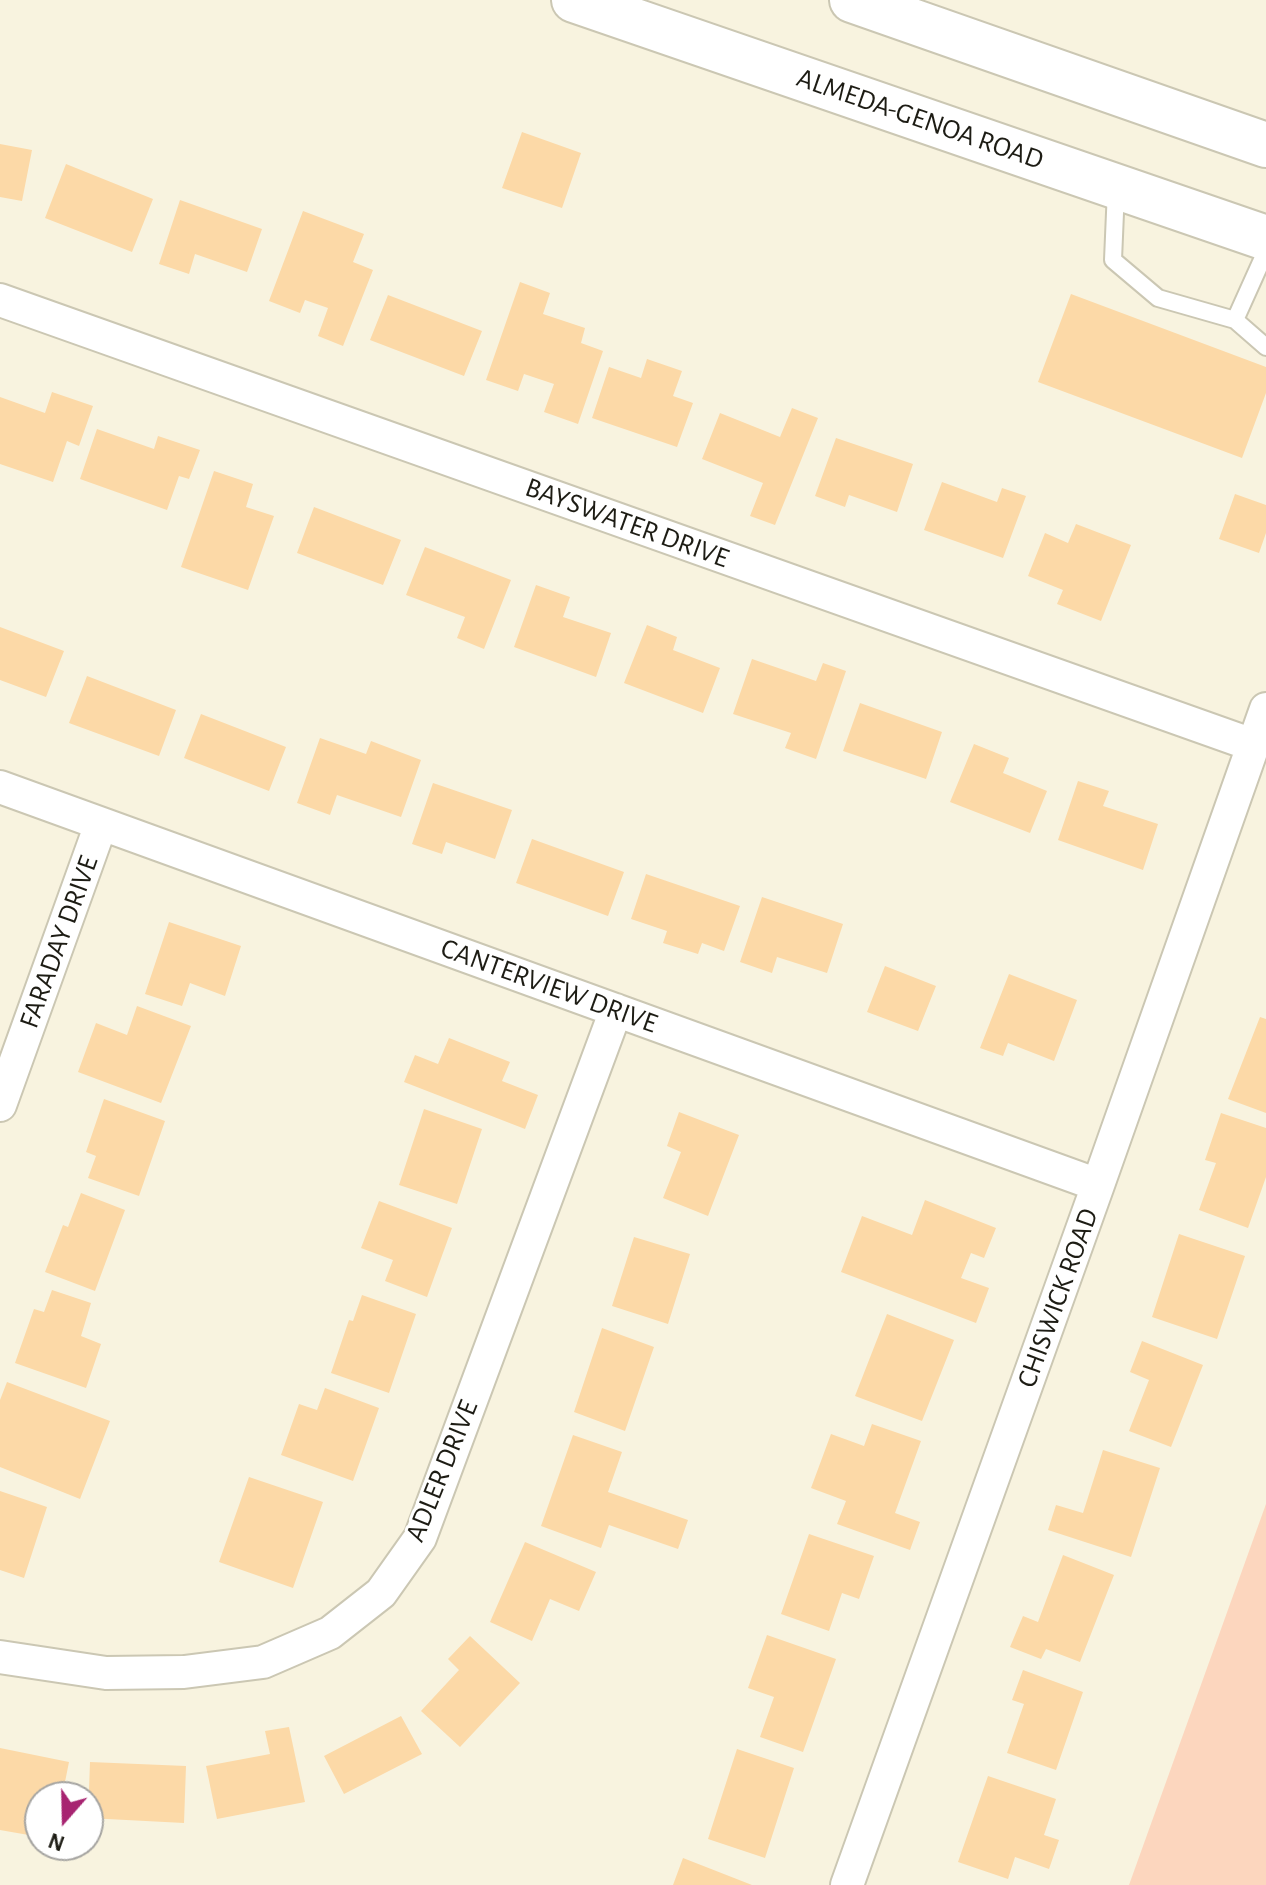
<!DOCTYPE html>
<html>
<head>
<meta charset="utf-8">
<style>
	body { margin:0 }
	#map { position:relative; width:1266px; height:1885px; overflow:hidden; background:#f8f3df; font-family:"Alegreya Sans",sans-serif }
	canvas { display:block }
	.north { position:absolute; left:24px; top:1781px; width:80px; height:80px; box-sizing:border-box; background:#fff; border:2px solid #a5a4a1; border-radius:50%; rotate:200deg; font-size:22px; font-weight:700; line-height:32px; text-align:center; color:#1d1c14 }
	.north::after { content:''; display:block; margin:auto; width:28px; height:36px; background:#a72471; clip-path:polygon(50% 0,100% 100%,50% 72%,0 100%) }
</style>
</head>
<body>
<div id="map">
<canvas width="1266" height="1885"></canvas>
<div class="north">N</div>
</div>
<script>
const c = document.querySelector('canvas').getContext('2d');
c.lineJoin = 'round';
function paint(path, color) { c.fillStyle = color; c.fill(path, 'evenodd'); }
function stroke(path, color, width, dash) { c.strokeStyle = color; c.lineWidth = width; c.lineCap = dash ? 'butt' : 'round'; c.setLineDash(dash || []); c.stroke(path); }
function label(font, color, halo, rows, align = 'center') {
  c.font = font + ' "Alegreya Sans",sans-serif'; c.lineWidth = 6; c.setLineDash([]); c.textBaseline = 'middle'; c.strokeStyle = halo; c.fillStyle = color; for (const [text, x, y, turn = 0] of rows) {
    c.save(); c.translate(x, y); c.rotate((+turn || 0) * Math.PI / 180); c.textAlign = isNaN(turn) ? turn : align; if (halo) c.strokeText(text, 0, 0); c.fillText(text, 0, 0); c.restore();
  }
}
const green = new Path2D(`
	M1266,1504V1885H1129Z`);
const building = new Path2D(`
	M522,132L581,153L562,208L502,188Z
	M0,144L32,150L22,201L0,197Z
	M66,164L153,199L132,252L45,218Z
	M180,200L262,229L247,272L195,254L189,274L159,264Z
	M303,211L364,234L353,262L373,270L343,346L318,336L328,308L305,300L300,313L269,301Z
	M520,282L550,293L543,314L585,328L581,343L603,351L578,424L544,412L554,384L524,374L518,391L486,380Z
	M1071,294L1266,367V393L1242,458L1038,382Z
	M388,295L482,331L464,376L370,340Z
	M647,359L682,371L673,396L693,403L677,447L592,418L609,367L641,378Z
	M52,392L93,406L79,446L67,441L53,482L0,464V397L45,413Z
	M792,408L818,418L775,525L750,516L763,483L702,459L720,413L780,437Z
	M97,429L154,449L158,436L200,450L189,479L179,476L167,510L80,479Z
	M836,438L913,464L897,512L849,495L845,507L815,496Z
	M214,471L253,484L246,507L274,516L248,590L181,567Z
	M942,482L997,502L1002,488L1026,496L1003,558L924,530Z
	M1235,494L1266,505V533L1259,553L1219,539Z
	M314,507L401,540L383,585L297,553Z
	M1076,524L1131,545L1101,621L1057,604L1063,590L1028,576L1045,533L1068,543Z
	M425,547L511,580L484,649L457,638L465,617L406,595Z
	M536,585L570,597L563,617L611,633L596,677L514,647Z
	M647,625L677,637L673,650L720,668L703,713L624,683Z
	M0,627L64,651L46,697L0,680Z
	M752,659L816,681L823,663L846,671L816,759L785,748L791,733L733,714Z
	M87,676L176,710L159,756L69,723Z
	M860,703L942,732L926,779L843,751Z
	M201,714L286,747L269,791L184,758Z
	M320,738L366,754L371,741L421,760L401,817L337,795L330,815L297,803Z
	M974,744L1009,758L1003,773L1047,791L1030,833L950,802Z
	M1078,781L1109,791L1103,806L1158,824L1143,870L1058,840Z
	M433,783L512,810L495,859L446,842L442,854L412,844Z
	M532,839L624,872L608,916L516,883Z
	M646,874L740,906L724,951L702,943L698,954L663,943L667,931L631,919Z
	M762,897L843,924L827,973L777,957L772,973L740,962Z
	M169,922L241,946L225,996L190,983L182,1006L145,994Z
	M885,966L936,986L918,1031L867,1012Z
	M1009,974L1077,1000L1054,1061L1008,1043L1003,1056L980,1048Z
	M137,1006L191,1026L161,1103L78,1072L96,1023L127,1035Z
	M1260,1017L1266,1019V1113L1228,1099Z
	M449,1038L510,1062L502,1081L538,1095L525,1129L404,1082L415,1055L438,1064Z
	M104,1099L165,1121L139,1196L88,1178L96,1156L86,1152Z
	M424,1109L482,1129L457,1204L399,1185Z
	M679,1112L739,1135L708,1216L663,1198L681,1152L667,1146Z
	M1221,1113L1266,1128V1177L1248,1228L1199,1210L1216,1163L1205,1160Z
	M81,1193L125,1210L95,1291L45,1272L63,1225L68,1227Z
	M925,1200L996,1228L984,1258L971,1253L961,1278L989,1288L976,1323L841,1272L862,1216L912,1235Z
	M379,1201L452,1228L427,1297L385,1281L393,1260L361,1248Z
	M1179,1234L1245,1256L1217,1339L1152,1317Z
	M634,1237L690,1254L668,1324L612,1306Z
	M52,1290L91,1303L81,1336L101,1344L86,1388L15,1363L34,1309L44,1312Z
	M362,1295L416,1314L389,1393L331,1373L349,1320L353,1321Z
	M887,1314L954,1340L922,1421L855,1396Z
	M602,1328L654,1347L625,1431L574,1412Z
	M1142,1341L1203,1365L1171,1447L1129,1431L1149,1380L1130,1372Z
	M7,1382L110,1421L80,1499L0,1467V1400Z
	M325,1388L379,1408L353,1481L281,1455L299,1404L317,1410Z
	M872,1424L921,1441L895,1513L920,1522L910,1550L837,1524L846,1501L811,1488L831,1434L864,1446Z
	M573,1435L622,1452L608,1492L688,1520L678,1549L609,1525L601,1548L541,1526Z
	M1103,1450L1160,1468L1131,1557L1048,1530L1056,1505L1083,1513Z
	M249,1477L323,1502L293,1588L219,1562Z
	M0,1491L47,1507L24,1578L0,1570Z
	M809,1534L874,1556L859,1599L842,1593L829,1631L781,1614Z
	M525,1542L596,1572L579,1611L550,1599L532,1641L490,1622Z
	M1063,1555L1114,1575L1080,1662L1046,1649L1041,1659L1010,1647L1023,1616L1038,1622Z
	M767,1635L836,1659L803,1752L760,1737L774,1697L748,1688Z
	M470,1636L520,1683L460,1747L421,1711L459,1670L448,1659Z
	M1023,1670L1083,1692L1056,1770L1007,1753L1024,1704L1012,1700Z
	M401,1716L422,1754L344,1794L324,1756Z
	M289,1727L305,1802L217,1819L206,1766L270,1754L265,1731Z
	M0,1748L69,1762L62,1797H40V1837L0,1830Z
	M737,1749L794,1768L765,1858L708,1839Z
	M90,1762L186,1766L184,1823L88,1818Z
	M988,1776L1056,1799L1044,1835L1059,1840L1049,1869L1015,1857L1008,1879L958,1862Z
	M683,1858L752,1885H673Z`);
const lane = new Path2D(`
	M1116,189L1113,260L1158,298L1235,320
	M1266,251L1235,320L1266,347`);
const street = new Path2D(`
	M0,300L1253,745
	M0,787L1098,1185
	M0,1105L101,824
	M0,1657L106,1673L184,1672L263,1662L330,1633L381,1593L420,1538L616,1010
	M847,1885L1098,1185L1266,709`);
const secondary = new Path2D(`
	M574,0L1266,238
	M852,0L1266,145`);
const streetNames = [
	["ALMEDA-GENOA ROAD",920,119,19],
	["BAYSWATER DRIVE",627,523,20],
	["FARADAY DRIVE",59,942,-70],
	["CANTERVIEW DRIVE",549,986,20],
	["CHISWICK ROAD",1058,1298,-70],
	["ADLER DRIVE",442,1471,-68]
];
paint(green, '#fcd6be');
paint(building, '#fcd9a7');
stroke(lane, '#cbc7b3', 20);
stroke(street, '#cbc7b3', 36);
stroke(secondary, '#cbc7b3', 48);
stroke(lane, '#fff', 16);
stroke(street, '#fff', 32);
stroke(secondary, '#fff', 44);
label('28px', '#1d1c14', '#fff', streetNames);
</script>
</body>
</html>
